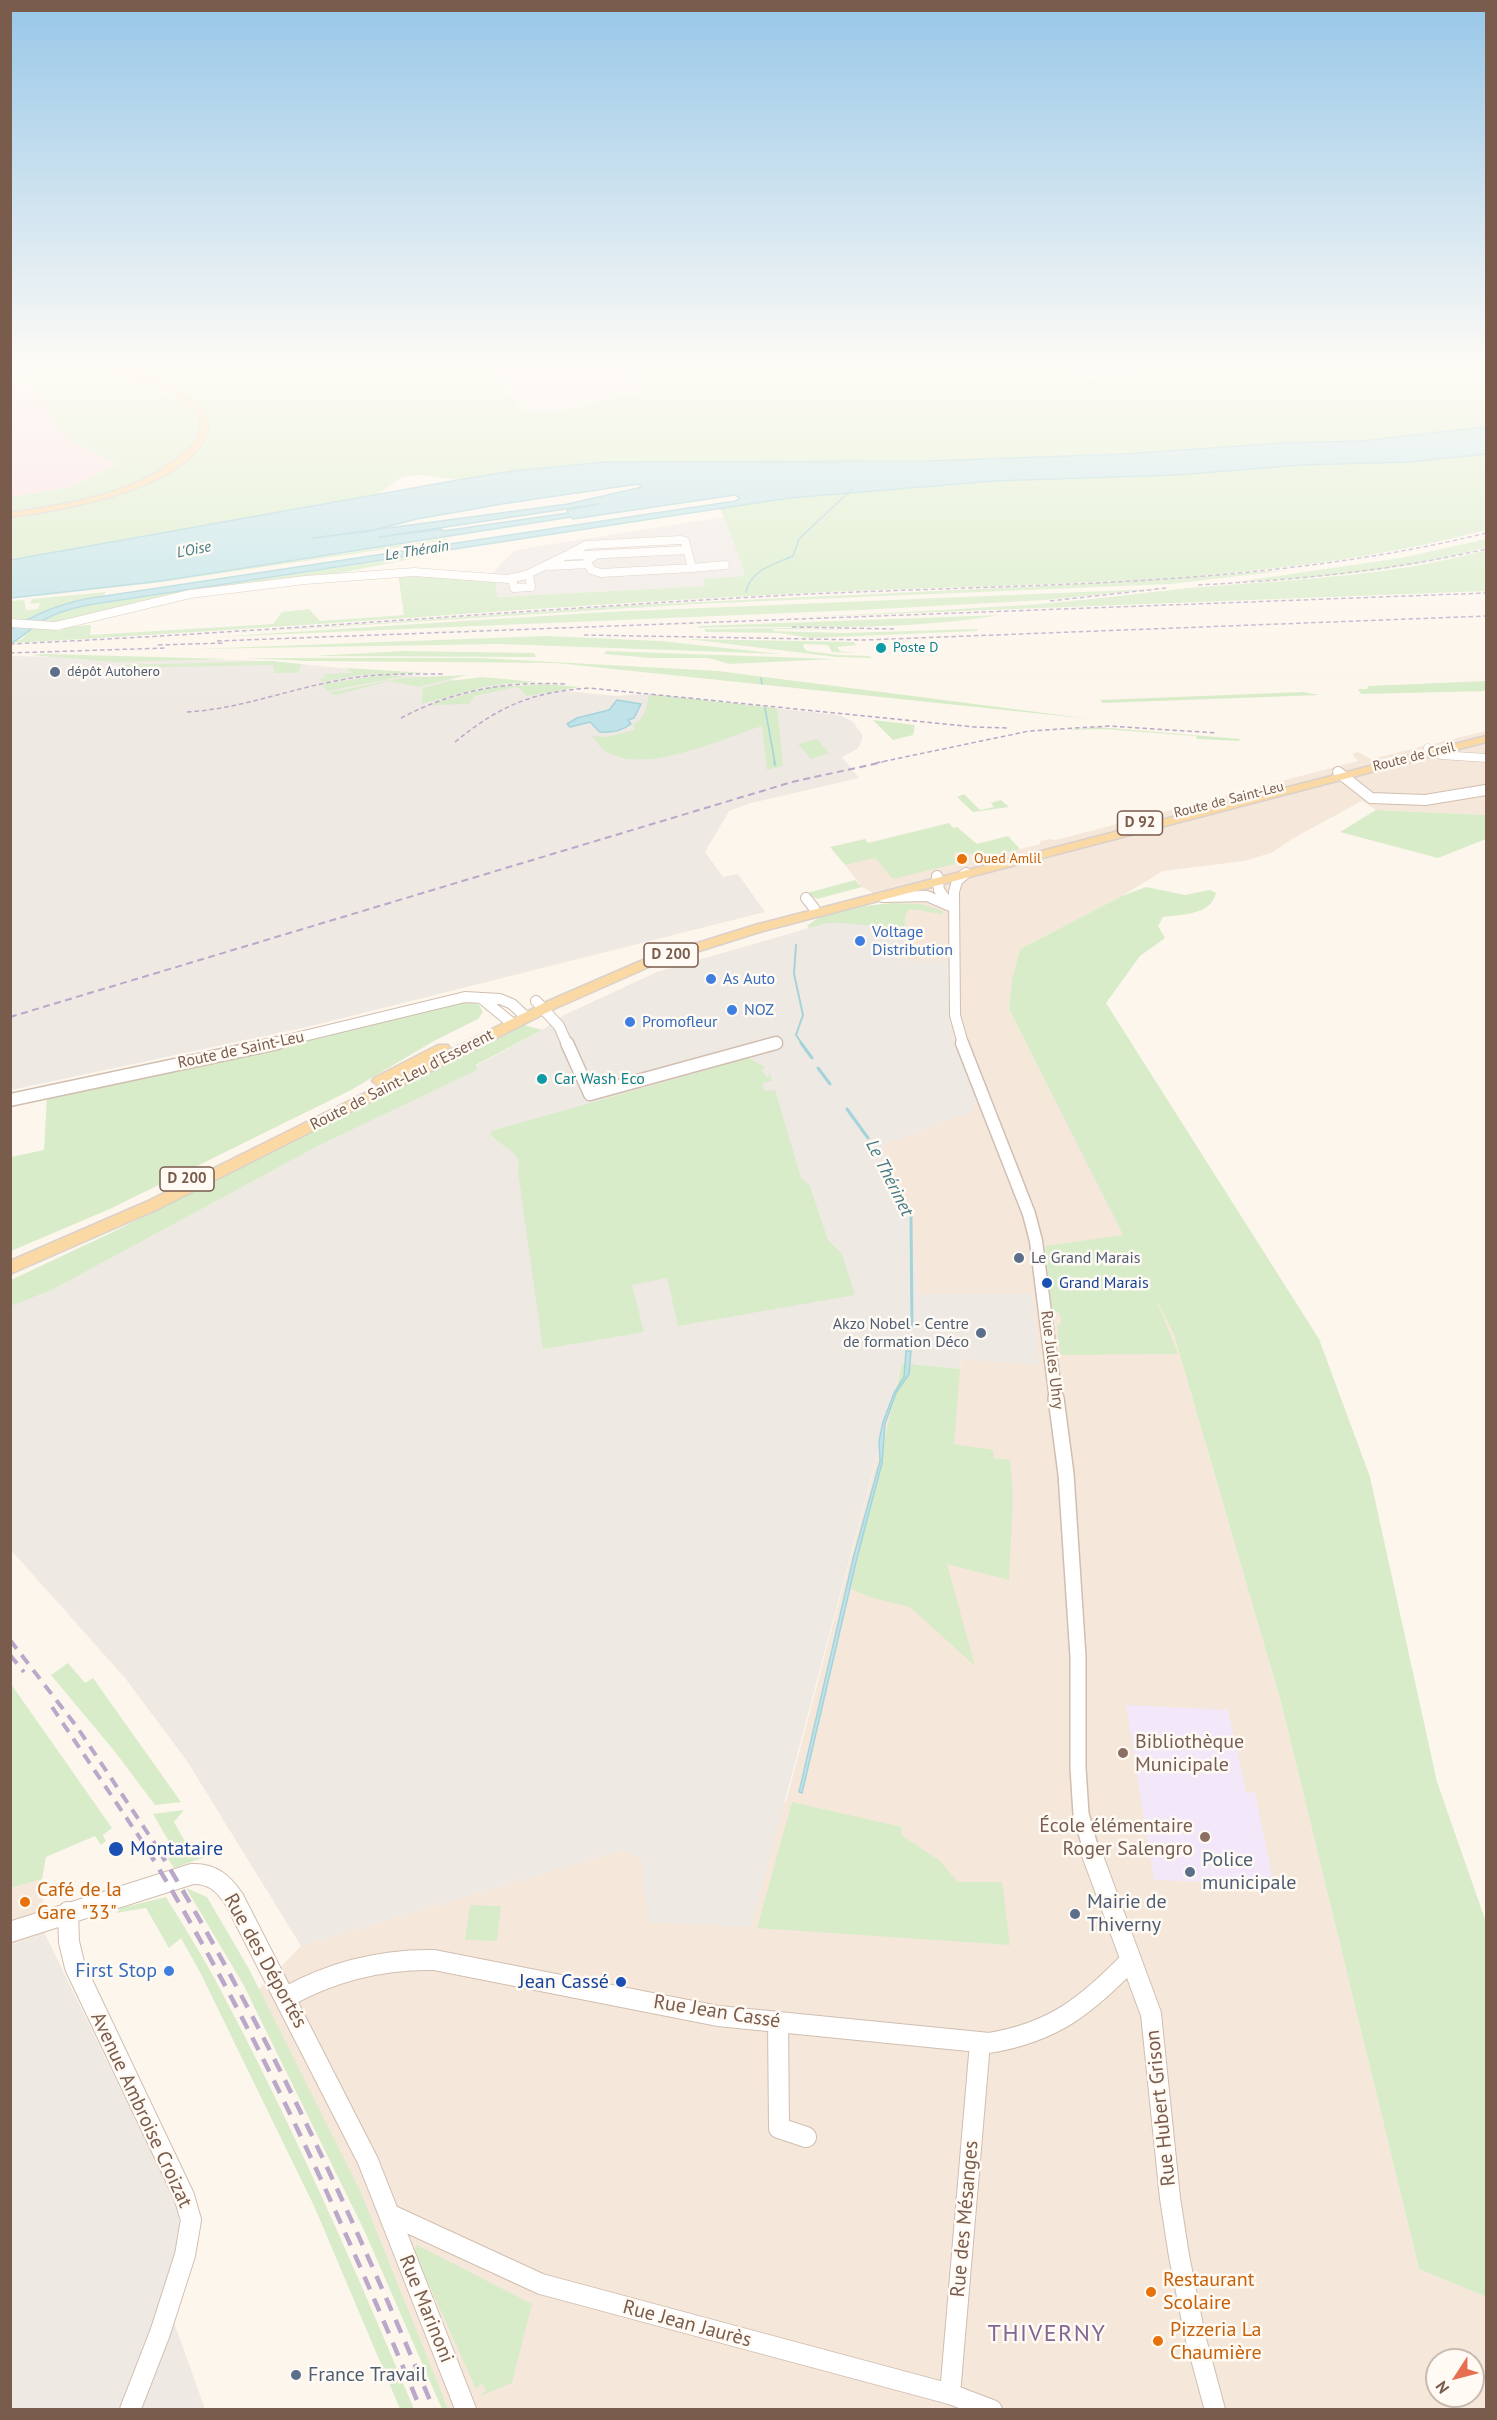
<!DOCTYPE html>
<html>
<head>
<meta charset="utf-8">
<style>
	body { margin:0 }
	#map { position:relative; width:1497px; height:2420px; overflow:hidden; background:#fdf6ec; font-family:"PT Sans",sans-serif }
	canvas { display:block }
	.frame { position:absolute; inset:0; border:12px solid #7a5c4d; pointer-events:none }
	.north { position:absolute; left:1425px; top:2348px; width:60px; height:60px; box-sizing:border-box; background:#fffaf3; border:2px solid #cabbb1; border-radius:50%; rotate:234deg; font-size:16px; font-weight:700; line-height:24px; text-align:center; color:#7a5c4d }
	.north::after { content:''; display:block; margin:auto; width:21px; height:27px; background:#e76f51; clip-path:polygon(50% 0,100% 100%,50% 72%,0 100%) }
</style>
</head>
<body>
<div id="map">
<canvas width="1497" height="2420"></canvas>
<div class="frame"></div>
<div class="north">N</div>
</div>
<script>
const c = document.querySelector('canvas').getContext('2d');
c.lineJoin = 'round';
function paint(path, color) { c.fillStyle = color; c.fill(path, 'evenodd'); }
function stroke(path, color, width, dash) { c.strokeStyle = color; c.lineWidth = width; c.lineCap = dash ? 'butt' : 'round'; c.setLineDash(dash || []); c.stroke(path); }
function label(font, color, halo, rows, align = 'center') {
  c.font = font + ' "PT Sans",sans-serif'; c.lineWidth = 5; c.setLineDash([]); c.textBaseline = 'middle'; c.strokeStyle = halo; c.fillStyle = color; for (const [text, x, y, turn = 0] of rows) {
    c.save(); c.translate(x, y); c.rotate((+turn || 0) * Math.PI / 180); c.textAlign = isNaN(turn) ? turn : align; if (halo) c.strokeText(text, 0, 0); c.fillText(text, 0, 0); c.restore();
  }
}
const residential = new Path2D(`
	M1486,731V815L1376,810L1362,801L1292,839L1271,853L1244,861L1163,871L1122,896L1020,949L1012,978L1009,1009L1174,1335L1282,1706L1419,2269L1486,2297V2409H448L370,2225L256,1992L301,1946L622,1850L642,1860L786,1802L902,1363L960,1369L962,1359L1039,1364L1032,1300L919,1295L910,1216L881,1146L974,1111L971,1104L981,1102L951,1034L947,961H903L907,911L862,887L845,865L961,836L982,859L1040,844V841L1050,839L1056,840L1358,761L1352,754L1358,752L1371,759ZM1437,2360H1473V2396H1437Z
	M42,1879L45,1934L11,1945V1888Z`);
const industrial = new Path2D(`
	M489,365H622L645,390L560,411L523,413Z
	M723,517L745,572L742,576L703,579L705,586L498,597L493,574L500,564L516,550Z
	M10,656L271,661L616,696L641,694L839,715L852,721L862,734V741L857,749L842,757L859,778L751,803L729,811L705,852L723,877L738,874L765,912L307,1027L11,1090Z
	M907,911L903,961H947L951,1034L981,1102L972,1104L974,1111L881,1146L910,1216L919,1294H1032L1039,1365L962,1359L960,1369L902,1363L751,1927L647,1922L642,1860L622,1850L301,1946L187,1761L125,1678L11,1550L10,1306L52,1290L318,1146L476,1070V1066L542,1030L564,1015L657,972L833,921Z
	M45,1934L178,2207L180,2234L177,2253L164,2294L205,2409H11L10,1945Z`);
const education = new Path2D(`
	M1126,1705L1228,1710L1246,1792L1255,1793L1274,1884L1154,1880Z`);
const medical = new Path2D(`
	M15,373L45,401L52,422L118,464L71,487L11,497L10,374Z`);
const green = new Path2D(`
	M22,365C41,365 84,362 100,366C111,369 123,376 134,380C151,388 204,404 200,429C191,481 54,507 11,514V497L71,487L118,464L72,441L52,421L45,401L15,373L24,370Z
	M110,365H337L350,369L391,365H489L523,413L560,411L644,391L622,365H1041L1068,368L1092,380L1130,373L1125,365H1486V427L1362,441L1283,443L1125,454L929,461L606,462L458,480L420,475L402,477L378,494L11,560V517C53,510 221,477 207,416L195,403L182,396Z
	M1486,454V530C1266,588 1033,582 807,593C542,606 278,629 13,643L15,640H21L33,627L60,631L67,627L91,625L90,635L273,624L282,612L309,609L320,621L404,615L398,574L495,582L498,597L705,586L703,579L742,576L745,573L720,508L789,498L879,489L993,481L1133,477L1302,465L1409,462Z
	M447,538V540L162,582L11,599L161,581Z
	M1486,539V547C1405,571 1319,578 1235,582L1401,558Z
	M1486,550V591L390,633C602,624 814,619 1026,605C1088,601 1150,591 1213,586C1305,579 1397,575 1486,550Z
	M424,555L426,556L335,574L204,591L64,623L11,630L10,601L24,600L26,610L38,609L40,603L30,604L32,599L106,592L104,596L77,601L43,620L68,610L103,602Z
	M1291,570L1170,584L695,604L235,633L634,605L1065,585Z
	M1153,589L1046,600L860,610L214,637L607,612Z
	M1000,615C901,632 799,625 699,628V626Z
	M790,628L865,630L774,629L773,631L842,633L977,629L978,631L810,638L780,633L706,632L704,629Z
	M546,636L661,641L781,654L499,644L195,649Z
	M688,639L854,642L856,645L837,647L840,651L855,653L832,652L828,645L804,644L803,647L807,651L839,655L869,656L872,658L836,657Z
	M403,651L534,653L536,657L314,656Z
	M606,651L835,659L730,664L708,658H652L604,654Z
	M46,654L232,659L115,662L30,655Z
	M246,658H480L718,671L1091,719L556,663L307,661Z
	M271,661L301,664L298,673H275L273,665L122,668L124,665Z
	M347,668L428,673L360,675L322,682L320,679L326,677L323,674L352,673Z
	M384,675L405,676L327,691L323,684Z
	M467,675L418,687L390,681L336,695L328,693L401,678Z
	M482,677L537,682L487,686L422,704L423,688L450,681Z
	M1486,681V691L1361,694L1358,689H1367L1368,686Z
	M545,684L580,687L527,696L517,687L474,696L469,704L428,705L492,687Z
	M1303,692L1320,695L1103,703L1100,700Z
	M649,694L777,708L783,766L767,770L762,726C721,739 648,774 609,753C602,750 597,742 592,736L607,737L635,730L633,725C645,719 647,706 649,694Z
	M873,720L915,725L913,735L893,740Z
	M1098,727L1240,739L1239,741L1197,739L1196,736L1103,729L1066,730Z
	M817,739L829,753L811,759L798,744Z
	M964,794L980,810L994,807L991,803L1001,800L1009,807L973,812L957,797Z
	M1376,810L1486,815V839L1438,858L1340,832Z
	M949,823L953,828L957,827L977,844L1008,836L1020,849L982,859L977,854L954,852L955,864L893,879L875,858L845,865L830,847L865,839L868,843Z
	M855,880L862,887L817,899L807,893Z
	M1146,887L1185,895L1210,890L1216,893C1211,916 1180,914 1163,917L1158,926L1165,938L1140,956L1106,1003L1319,1339L1370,1477L1437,1782L1486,1922V2297L1419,2269L1282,1706L1174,1335L1156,1299L1178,1354L1060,1355L1057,1326L1061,1323L1060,1314L1052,1309L1045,1246L1123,1235L1009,1009L1012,978L1020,949L1122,896Z
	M891,903L921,904L943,911L942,914L910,909L907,911L904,928L839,923H828L809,928L807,926C830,906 863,907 891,903Z
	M473,1002L479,1005L483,1012L478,1019L434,1041L351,1090L112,1208L11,1251V1157L44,1150L47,1096L214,1062L461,1003Z
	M524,1025L542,1030L476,1065L477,1070L318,1146L52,1290L11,1306V1280L113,1232Z
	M749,1058L765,1067L762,1071L768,1078L770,1073L772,1081L762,1083L765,1091L775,1090L801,1178L810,1186L828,1240L842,1254L855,1295L678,1326L667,1278L632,1285L644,1332L543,1349L518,1172C525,1150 499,1148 491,1134V1131Z
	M902,1363L960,1369L954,1444L993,1450L994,1458L1010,1460L1013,1497L1009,1580L947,1564L975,1666L910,1607L872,1598L851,1589Z
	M68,1663L85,1683L93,1678L181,1802L155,1805L116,1753L51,1675Z
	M11,1684L112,1828L103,1835L106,1841L101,1845L95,1836L46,1857L42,1879L11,1888Z
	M792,1802L902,1827L901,1835L940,1861L958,1882H1002L1010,1945L757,1928Z
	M184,1810L174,1822L189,1849L201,1841L208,1856L174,1868L168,1859L175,1852L153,1814Z
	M186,1888L207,1897L249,1969L361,2193L448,2409H442L364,2230L243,1984Z
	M166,1897C184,1927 203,1956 219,1987C292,2124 354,2266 414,2409H400L315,2208L201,1974L181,1938L169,1948L146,1908L116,1913L121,1908Z
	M470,1905L501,1906L497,1941L465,1940Z
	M417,2245L532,2304L512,2383L480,2396L486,2391L482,2383L476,2389L414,2251Z`);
const water = new Path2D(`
	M1486,427V454L1409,462L1302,465L1176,475L993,481L789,498L94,604C77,607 59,611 44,620C30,628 24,637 11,643V630C33,614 58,605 85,599L735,501L740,498L735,495L573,519L571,517L161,581L11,598V560L458,480L513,471L606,462L929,461L1125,454L1283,443L1362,441ZM638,484L642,487L568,504L313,538L370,531L417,519L502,504ZM599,504L567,510L568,513L443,531L442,529L379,537Z
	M617,700L641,704L634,718L628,720L631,724C623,730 611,733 600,732L590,722L570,727L567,724L577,718L609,710Z
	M906,1351H911L909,1374L896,1393L885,1424L882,1463L857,1558L802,1793L799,1792L854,1555L880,1461L879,1441L883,1422L894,1393L904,1377Z`);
const streamFar2 = new Path2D(`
	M746,592C750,570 775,564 793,556L799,539L852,489
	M761,678L762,684
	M765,708L775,763`);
const streamFar1 = new Path2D(`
	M774,762L775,765
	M796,945L794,974L803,1015L796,1035L802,1044`);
const stream = new Path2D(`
	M801,1043L812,1058
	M818,1068L830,1084
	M847,1109L868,1138
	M911,1217L912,1326`);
const minorFar5 = new Path2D(`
	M654,541H685`);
const minorFar4 = new Path2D(`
	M569,554L586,545L680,540L685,541L692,568L601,573L591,570L587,561L596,555
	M550,566L588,564
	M692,568L725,565
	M512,578L514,588L531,587L529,574
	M10,623L56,626L190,594L305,580L414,572L508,579L526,575L565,556L686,550
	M1428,748L1441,755L1486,758`);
const minorFar3 = new Path2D(`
	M1338,772L1371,798L1425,800L1486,790
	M937,876L939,890L949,904
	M883,897L927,896L950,906
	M806,898L814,908
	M481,998L513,1024
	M536,1001L559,1026L567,1044
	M271,1044L465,997L500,999L512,1004L526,1017
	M772,1044L776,1043
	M963,1044L955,1015L954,892L957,881L966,873`);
const minorFar2 = new Path2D(`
	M567,1043L590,1094L776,1043
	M962,1043L1029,1214L1036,1241L1056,1400
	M10,1100L278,1043`);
const minorFar1 = new Path2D(`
	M1056,1398L1066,1474L1078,1657V1768L1081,1814L1091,1850`);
const minor = new Path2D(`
	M1090,1849L1151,2014L1170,2198L1179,2256L1195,2336L1215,2410
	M68,1912L69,1942L75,1967L184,2196L191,2220L185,2255L160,2333L130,2410
	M10,1932L192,1874C212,1873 223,1883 234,1899L368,2161L466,2410
	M286,1997C333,1971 380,1959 434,1960L718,2016L989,2043C1055,2032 1085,2006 1131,1960
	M778,2022L779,2128L806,2137
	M391,2215L541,2284L950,2394L992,2410
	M950,2394L980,2043`);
const major = new Path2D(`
	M102,365C124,365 168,385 187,398C201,407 214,421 205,439C178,490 63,510 10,517V513C71,504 143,493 189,448C199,439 206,424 196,412C173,385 131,383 102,365Z
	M1486,736V742L763,931L651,966L556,1008L156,1210L10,1274V1261L146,1202L379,1086L372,1081L374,1078L438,1045H448L450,1048L448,1051L546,1002L643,960L755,925Z`);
const railFar3 = new Path2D(`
	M1198,585C1295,580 1391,571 1486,549
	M1050,601L1166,588
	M792,627L897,629
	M584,635L865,640L1486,616
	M217,641L1486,593
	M10,644C270,632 530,609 790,595C1023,583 1259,589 1486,533
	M158,645L224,643
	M10,653L165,648
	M187,712C240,709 289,689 341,680C375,673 409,674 443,674
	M401,718C454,690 507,681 566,684
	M455,742C499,706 532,692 589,688L974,727L1008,728
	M876,763L1029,731L1108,726L1217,733`);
const railFar2 = new Path2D(`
	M10,1017L792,782L883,762`);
const railFar1 = new Path2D(`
	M10,1640L77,1727L159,1850
	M10,1655L24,1672
	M52,1707L148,1850`);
const rail = new Path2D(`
	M147,1849C256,2027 341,2217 421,2410
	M158,1849C267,2028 353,2217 434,2410`);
const markers = [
	[881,648,6,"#0f9aa8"],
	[55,672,6,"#5c6f8a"],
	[962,859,6,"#e8710a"],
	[860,941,6,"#3f7fe0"],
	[711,979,6,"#3f7fe0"],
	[732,1010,6,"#3f7fe0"],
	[630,1022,6,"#3f7fe0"],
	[542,1079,6,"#0f9aa8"],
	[1019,1258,6,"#5c6f8a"],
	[1047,1283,6,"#1a4fb4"],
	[981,1333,6,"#5c6f8a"],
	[1123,1753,6,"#8d6e63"],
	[1205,1837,6,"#8d6e63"],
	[116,1849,8,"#1a4fb4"],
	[1190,1872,6,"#5c6f8a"],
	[25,1902,6,"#e8710a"],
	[1075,1914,6,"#5c6f8a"],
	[169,1971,6,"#3f7fe0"],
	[621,1982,6,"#1a4fb4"],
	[1151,2292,6,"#e8710a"],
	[1158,2341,6,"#e8710a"],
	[296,2375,6,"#5c6f8a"]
];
const farCulturenames = [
	["Poste D",893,648]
];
const farServicenames = [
	["dépôt Autohero",67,672]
];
const farStreetnames = [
	["Route de Creil",1414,757,-14],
	["Route de Saint-Leu",1229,800,-14]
];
const farFoodnames = [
	["Oued Amlil",974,859]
];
const farWaternames = [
	["L'Oise",194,550,-11],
	["Le Thérain",417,551,-9]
];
const shields = [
	[1140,823,45],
	[671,955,54],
	[187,1179,54]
];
const shieldNames = [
	["D 92",1140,823],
	["D 200",671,955],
	["D 200",187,1179]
];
const shopNames = [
	["Voltage",872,932],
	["Distribution",872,950],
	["As Auto",723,979],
	["NOZ",744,1010],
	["Promofleur",642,1022]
];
const streetNames = [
	["Route de Saint-Leu",241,1050,-12],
	["Route de Saint-Leu d'Esserent",402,1080,-27],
	["Rue Jules Uhry",1052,1360,83]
];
const cultureNames = [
	["Car Wash Eco",554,1079]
];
const serviceNames = [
	["Le Grand Marais",1031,1258],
	["Akzo Nobel - Centre",969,1324,"right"],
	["de formation Déco",969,1342,"right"]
];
const transitNames = [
	["Grand Marais",1059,1283]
];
const waterNames = [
	["Le Thérinet",889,1178,63]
];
const nearEducationnames = [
	["Bibliothèque",1135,1742],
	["Municipale",1135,1765],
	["École élémentaire",1193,1826,"right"],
	["Roger Salengro",1193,1849,"right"]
];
const nearTransitnames = [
	["Montataire",130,1849],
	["Jean Cassé",609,1982,"right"]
];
const nearServicenames = [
	["Police",1202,1860],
	["municipale",1202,1883],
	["Mairie de",1087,1902],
	["Thiverny",1087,1925],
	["France Travail",308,2375]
];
const nearFoodnames = [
	["Café de la",37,1890],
	["Gare \"33\"",37,1913],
	["Restaurant",1163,2280],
	["Scolaire",1163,2303],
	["Pizzeria La",1170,2330],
	["Chaumière",1170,2353]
];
const nearStreetnames = [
	["Rue des Déportés",265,1961,61],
	["Rue Jean Cassé",717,2012,9],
	["Rue Hubert Grison",1161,2108,-96],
	["Avenue Ambroise Croizat",141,2110,65],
	["Rue des Mésanges",965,2219,-85],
	["Rue Marinoni",426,2309,68],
	["Rue Jean Jaurès",687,2324,15]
];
const nearShopnames = [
	["First Stop",157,1971]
];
const nearQuarternames = [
	["THIVERNY",1047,2334]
];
paint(residential, '#f5e8da');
paint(industrial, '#efe9e4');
paint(education, '#f3e8fa');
paint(medical, '#fbdfe3');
paint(green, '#d8ecc9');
paint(water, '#bfe3e8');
stroke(water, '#a5d3da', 1.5);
stroke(streamFar2, '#a5d3da', 1.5);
stroke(streamFar1, '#a5d3da', 2);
stroke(stream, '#a5d3da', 3);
stroke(minorFar5, '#d1beb0', 8);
stroke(minorFar4, '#d1beb0', 9);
stroke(minorFar3, '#d1beb0', 12);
stroke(minorFar2, '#d1beb0', 15);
stroke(minorFar1, '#d1beb0', 18);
stroke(minor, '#d1beb0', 22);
stroke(major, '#dad1cd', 3);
stroke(minorFar5, '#fff', 6);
stroke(minorFar4, '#fff', 8);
stroke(minorFar3, '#fff', 10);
stroke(minorFar2, '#fff', 12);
stroke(minorFar1, '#fff', 15);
stroke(minor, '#fff', 20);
paint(major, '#fbd9a5');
stroke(railFar3, '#b9a8c9', 1.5, [4.5, 3]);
stroke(railFar2, '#b9a8c9', 2, [7, 4.5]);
stroke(railFar1, '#b9a8c9', 4, [11, 8]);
stroke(rail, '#b9a8c9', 4.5, [14, 10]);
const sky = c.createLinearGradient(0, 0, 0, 704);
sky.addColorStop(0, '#97c7e8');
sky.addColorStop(0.52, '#fefbf6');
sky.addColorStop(1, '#fefbf600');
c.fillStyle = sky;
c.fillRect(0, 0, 1497, 704);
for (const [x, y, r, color] of markers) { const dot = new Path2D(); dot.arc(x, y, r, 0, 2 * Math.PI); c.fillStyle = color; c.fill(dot); stroke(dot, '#fffaf3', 2); }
label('14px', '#0d838f', '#fffaf3', farCulturenames, 'left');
label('14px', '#4e5e75', '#fffaf3', farServicenames, 'left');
label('14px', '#7a5c4d', '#fffaf3', farStreetnames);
label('14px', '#c56008', '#fffaf3', farFoodnames, 'left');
label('italic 15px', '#437c86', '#fffaf3', farWaternames);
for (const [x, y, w] of shields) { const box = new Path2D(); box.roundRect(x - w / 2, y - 12, w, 24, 4.5); c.fillStyle = '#fffaf3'; c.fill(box); stroke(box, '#7a5c4d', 1.5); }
label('bold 15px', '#7a5c4d', null, shieldNames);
label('16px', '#366cbe', '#fffaf3', shopNames, 'left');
label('16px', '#7a5c4d', '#fffaf3', streetNames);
label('16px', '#0d838f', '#fffaf3', cultureNames, 'left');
label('16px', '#4e5e75', '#fffaf3', serviceNames, 'left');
label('16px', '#164399', '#fffaf3', transitNames, 'left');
label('italic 18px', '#437c86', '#fffaf3', waterNames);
label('20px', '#785e54', '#fffaf3', nearEducationnames, 'left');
label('20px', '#164399', '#fffaf3', nearTransitnames, 'left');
label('20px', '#4e5e75', '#fffaf3', nearServicenames, 'left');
label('20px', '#c56008', '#fffaf3', nearFoodnames, 'left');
label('20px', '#7a5c4d', '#fffaf3', nearStreetnames);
label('20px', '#366cbe', '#fffaf3', nearShopnames, 'right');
c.letterSpacing = '1.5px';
label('24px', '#846695', '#fffaf3', nearQuarternames);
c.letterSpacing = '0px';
</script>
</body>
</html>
